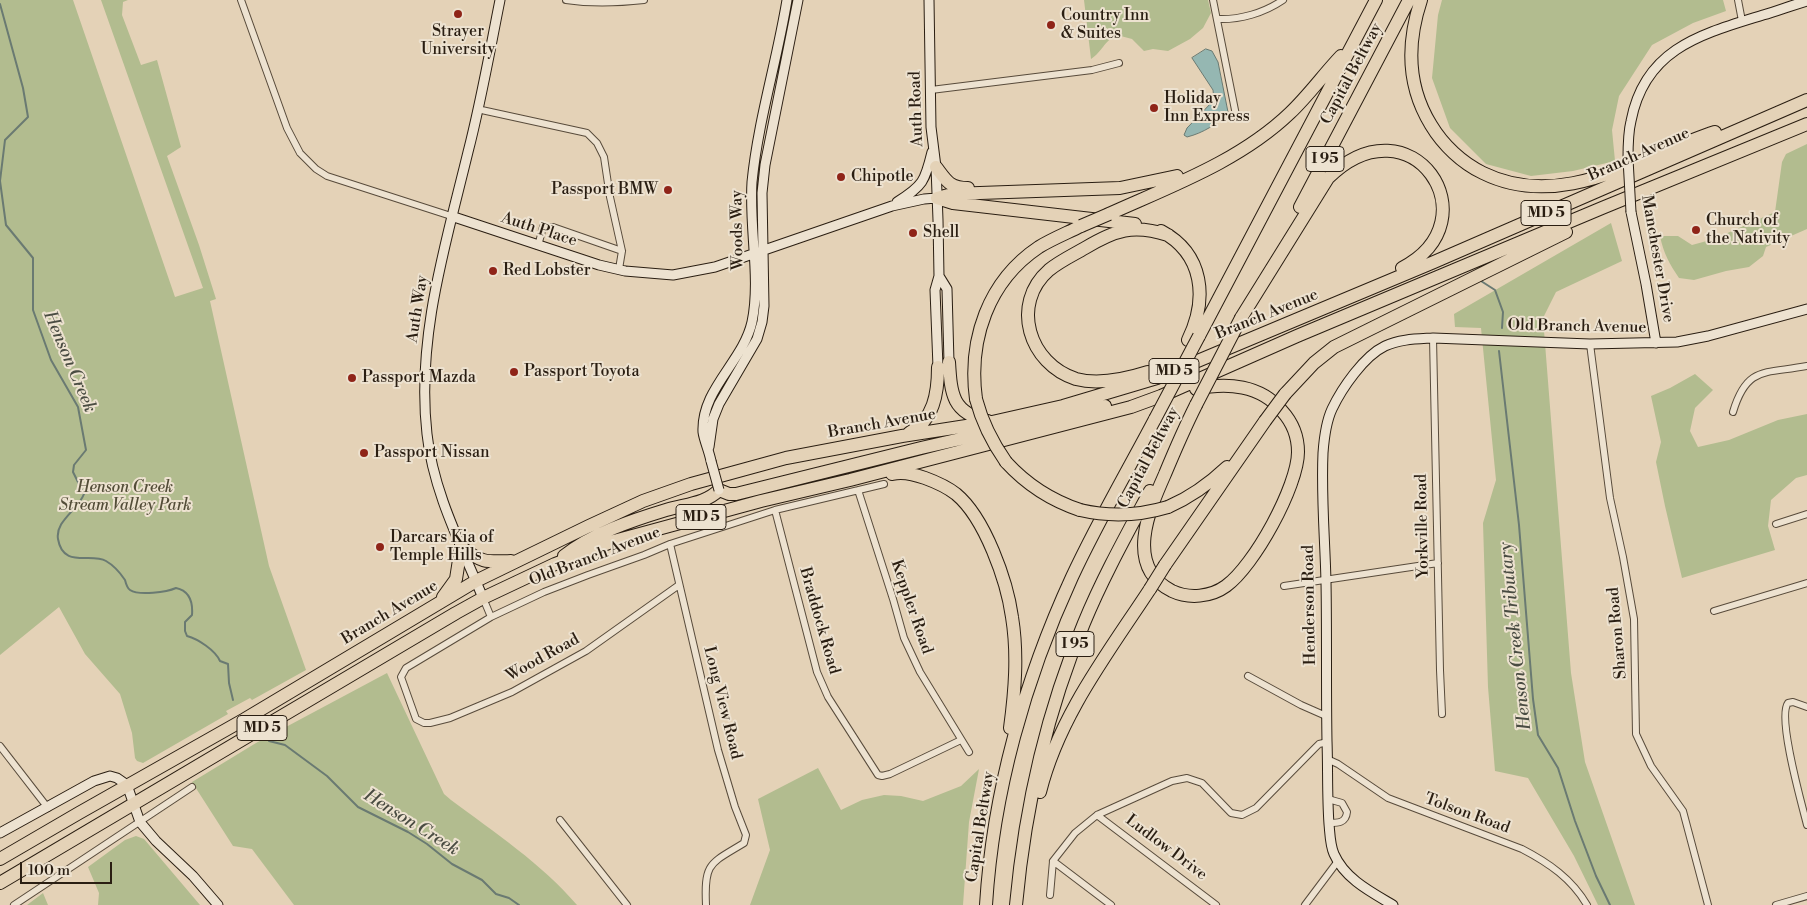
<!DOCTYPE html>
<html>
<head>
<meta charset="utf-8">
<style>
	body { margin:0 }
	#map { position:relative; width:1807px; height:905px; overflow:hidden; background:#e4d2b7; font-family:"Libre Bodoni",serif }
	canvas { display:block }
	.scale { position:absolute; left:20px; top:862px; width:92px; height:22px; box-sizing:border-box; border:2px solid #2a1e12; border-top:0; padding-left:6px; font-size:15px; line-height:18px; white-space:nowrap; color:#2a1e12; -webkit-text-stroke:4px #ede2d0; paint-order:stroke }
</style>
</head>
<body>
<div id="map">
<canvas width="1807" height="905"></canvas>
<div class="scale">100 m</div>
</div>
<script>
const c = document.querySelector('canvas').getContext('2d');
c.lineJoin = 'round';
function paint(path, color) { c.fillStyle = color; c.fill(path, 'evenodd'); }
function stroke(path, color, width, dash) { c.strokeStyle = color; c.lineWidth = width; c.lineCap = dash ? 'butt' : 'round'; c.setLineDash(dash || []); c.stroke(path); }
function label(font, color, halo, rows, align = 'center') {
  c.font = font + ' "Libre Bodoni",serif'; c.lineWidth = 4; c.setLineDash([]); c.textBaseline = 'middle'; c.strokeStyle = halo; c.fillStyle = color; for (const [text, x, y, turn = 0] of rows) {
    c.save(); c.translate(x, y); c.rotate((+turn || 0) * Math.PI / 180); c.textAlign = isNaN(turn) ? turn : align; if (halo) c.strokeText(text, 0, 0); c.fillText(text, 0, 0); c.restore();
  }
}
const green = new Path2D(`
	M0,0H73L175,297L203,288L101,0H128L123,2L122,15L141,65L157,60L181,147L167,156L199,245L216,299L210,301L269,566L306,670L252,700L250,698L226,711L228,714L143,763L137,761L135,758L132,733L120,694L85,654L59,607L0,655Z
	M1084,0H1208L1211,13L1203,28L1190,39L1168,51L1153,49L1144,51L1132,39L1117,35C1103,42 1103,51 1091,59Z
	M1442,0H1723L1726,11L1693,23L1652,45L1619,96L1612,130L1615,161L1573,171L1531,176L1486,164L1450,128L1432,78L1438,15Z
	M1807,144V229L1766,247L1763,256L1749,267L1726,271L1694,280L1679,278C1670,265 1663,252 1660,236H1678L1692,245L1714,239L1775,212L1782,162L1786,154Z
	M1611,223L1622,261L1556,292L1543,318L1571,673L1585,762L1635,905H1598L1574,856L1528,778L1495,771L1488,687L1483,523L1496,480L1481,328L1455,327L1454,314Z
	M1695,374L1713,390L1695,408L1690,431L1698,447L1729,440L1778,420L1807,414V475L1796,478L1771,500L1768,526L1775,550L1682,578L1665,506L1656,462L1661,442L1651,396L1670,388Z
	M387,673L444,794L451,800C494,832 542,864 577,905H294L252,849L233,846L192,782L256,743Z
	M818,768L841,810L862,800L884,795L901,796L923,801L961,786L979,769L969,822L963,905H750L770,850L758,799Z
	M136,836L144,839L200,905H98L99,893L88,867L125,840Z
	M43,893L48,905H27Z`);
const water = new Path2D(`
	M1206,49L1212,51L1218,62L1228,112C1218,124 1203,133 1187,137L1184,135L1187,128L1214,100L1213,90L1192,58Z`);
const stream = new Path2D(`
	M0,4L23,88L28,117L5,140L0,181L6,225L33,258V310L51,360L78,407L86,450L74,465L73,472L84,494C78,510 55,521 58,539C63,569 91,552 106,561C113,565 121,574 125,580C126,584 127,588 130,590C139,596 167,592 176,588C190,591 193,602 192,615L185,622V631L187,636C198,639 215,650 220,661L228,664L229,683L233,700
	M1481,281L1495,290L1503,312L1502,328
	M1499,351L1519,525L1533,699L1538,735L1558,768L1575,821L1596,876L1610,905
	M269,741L285,745L327,776L358,807L408,832L427,844L452,864L482,880L496,894L509,898L519,905`);
const street = new Path2D(`
	M241,0L287,128L300,153L316,169L327,176L451,216
	M566,0C593,4 617,3 644,0
	M1213,0L1236,115
	M1738,0L1742,21
	M1217,19C1240,20 1264,13 1283,0
	M931,90L1092,70L1119,63
	M477,109L587,133L597,143L604,157L610,197L622,251L619,269
	M538,246L543,227H553L622,251
	M1433,338L1440,670L1442,714
	M1590,344L1610,498L1623,557L1634,619L1636,734L1651,766L1683,811L1708,905
	M1733,412C1747,365 1766,374 1807,366
	M858,490L893,599L904,638L920,672L969,752
	M775,510L817,672L828,697L878,775L882,776L890,774L961,740
	M1776,524L1807,514
	M670,544L718,750L735,807L746,835L744,843C710,864 704,862 706,905
	M679,585L586,651L512,692L450,718L430,723H424L416,719L401,677L406,668L491,617L544,592L588,575L644,555L670,544L775,510L884,484
	M1284,586L1438,563
	M483,598L491,617
	M1714,611L1807,583
	M1248,676L1301,705L1326,716
	M1807,707L1793,702L1788,703C1777,717 1802,805 1807,825
	M0,746L48,808
	M1327,759L1338,764L1388,798L1522,849C1549,863 1572,879 1587,905
	M1328,799L1342,803L1347,812C1346,823 1338,823 1329,823
	M1097,815L1216,905
	M560,820L627,905
	M1053,861L1111,905
	M1050,895L1053,861L1075,833L1097,815L1172,781L1187,778L1202,783L1231,813L1242,815L1256,808L1314,749L1319,744L1328,742
	M14,905L192,787
	M1305,905L1338,861
	M1776,905L1807,896`);
const secondary = new Path2D(`
	M929,0L931,127L936,167L938,220L939,276L935,290L938,367
	M1628,159C1628,146 1628,133 1631,121C1645,48 1702,34 1763,15C1778,11 1792,5 1807,1
	M897,202C923,186 925,181 932,152
	M1631,212L1646,284L1656,343
	M451,216L599,265L625,271L673,275L715,267L892,206L924,199L937,198
	M939,276L947,289L949,362
	M709,447L713,419L719,404L757,339L762,322L764,306L762,193L765,165L798,0
	M711,461C709,451 704,440 703,432C701,389 743,362 752,322C761,279 749,228 752,182C758,121 777,61 787,0
	M483,598C461,545 433,491 427,434C416,338 446,243 468,152C481,102 490,50 500,0
	M0,833L94,781L110,776L117,778L127,785L140,822L156,841L193,876L218,905
	M1393,905C1371,892 1345,879 1334,854C1330,845 1330,834 1329,824C1327,796 1328,769 1327,741C1326,688 1327,635 1326,582C1325,539 1321,496 1323,453C1324,439 1326,422 1332,409C1342,388 1364,356 1385,346C1400,339 1417,339 1433,338L1590,344L1677,342L1708,336L1807,309`);
const highway = new Path2D(`
	M1421,0C1407,42 1407,86 1431,125C1443,145 1462,163 1483,173C1562,212 1641,156 1715,132
	M936,167C946,180 949,188 968,188
	M937,198L953,203L1135,224
	M937,198L952,194L1120,188L1177,176
	M1300,207L1409,0
	M1109,214C1171,186 1240,161 1290,113C1308,96 1323,75 1341,56
	M1161,231C1204,254 1208,299 1188,340
	M1241,318L1328,178C1411,96 1495,220 1402,268
	M1199,336L1376,0
	M949,362C951,394 952,413 988,421
	M1148,372C1126,379 1099,385 1076,379C1029,364 1010,304 1049,270C1060,261 1073,255 1085,248C1115,230 1133,224 1168,235
	M1285,394L1314,363L1334,347L1566,232
	M976,399C968,340 988,281 1039,247C1052,239 1067,233 1081,226
	M1196,405C1185,427 1175,450 1165,474C1149,510 1124,567 1172,591C1189,599 1211,597 1226,586C1254,566 1298,486 1298,452C1298,437 1292,422 1282,411C1261,385 1227,382 1196,389
	M909,433C934,420 938,393 938,367
	M1006,462C1027,485 1050,500 1080,510
	M892,474C903,471 914,474 925,478C936,482 947,487 956,494C985,518 1007,581 1012,617C1018,654 1015,691 1010,728
	M1168,507C1191,497 1209,484 1227,467
	M461,547C482,563 486,562 511,561
	M564,556C591,534 633,520 666,510C685,504 705,504 719,490L729,494H736L921,448L1105,406
	M1165,565L1265,421
	M443,597L456,579L461,547
	M1040,792C1059,716 1108,653 1150,589
	M0,859L79,813L245,719L476,581L589,526L643,501L691,484L786,458L902,436L992,422L1063,406L1157,378L1434,262L1807,100
	M0,883L456,613L483,598L555,564L614,541L761,501L850,480L1131,407L1161,396L1297,336L1602,208L1807,124
	M986,905C993,792 1025,679 1072,577C1097,523 1127,472 1155,419
	M1016,905C1025,808 1046,713 1084,623C1103,577 1127,534 1150,491`);
const secondaryBridge = new Path2D(`
	M1628,159L1631,212
	M711,461L719,490`);
const highwayBridge = new Path2D(`
	M1081,226L1109,214
	M976,399C982,422 992,442 1006,462
	M1196,405L1241,318
	M1155,419L1199,336
	M1265,421L1285,394
	M1080,510C1110,517 1138,516 1168,507
	M1150,589L1165,565`);
const markers = [
	[458,14,5,"#8f2418"],
	[1051,25,5,"#8f2418"],
	[1154,108,5,"#8f2418"],
	[841,177,5,"#8f2418"],
	[668,190,5,"#8f2418"],
	[1696,230,5,"#8f2418"],
	[913,233,5,"#8f2418"],
	[493,271,5,"#8f2418"],
	[514,372,5,"#8f2418"],
	[352,378,5,"#8f2418"],
	[364,453,5,"#8f2418"],
	[380,547,5,"#8f2418"]
];
const shields = [
	[1325,159,38],
	[1546,213,50],
	[1174,371,50],
	[701,517,50],
	[1075,644,38],
	[262,728,50]
];
const shieldNames = [
	["I 95",1325,159],
	["MD 5",1546,213],
	["MD 5",1174,371],
	["MD 5",701,517],
	["I 95",1075,644],
	["MD 5",262,728]
];
const poiNames = [
	["Country Inn",1061,16],
	["& Suites",1061,34],
	["Strayer",458,32,"center"],
	["University",458,50,"center"],
	["Holiday",1164,99],
	["Inn Express",1164,117],
	["Chipotle",851,177],
	["Passport BMW",658,190,"right"],
	["Church of",1706,221],
	["the Nativity",1706,239],
	["Shell",923,233],
	["Red Lobster",503,271],
	["Passport Toyota",524,372],
	["Passport Mazda",362,378],
	["Passport Nissan",374,453],
	["Darcars Kia of",390,538],
	["Temple Hills",390,556]
];
const streetNames = [
	["Capital Beltway",1352,74,-62],
	["Auth Road",917,109,-92],
	["Branch Avenue",1639,155,-24],
	["Auth Place",539,230,18],
	["Woods Way",738,230,-91],
	["Manchester Drive",1657,259,80],
	["Auth Way",418,309,-81],
	["Branch Avenue",1267,315,-22],
	["Old Branch Avenue",1577,327,1],
	["Branch Avenue",882,424,-10],
	["Capital Beltway",1149,458,-62],
	["Yorkville Road",1423,526,-91],
	["Old Branch Avenue",595,557,-21],
	["Henderson Road",1310,605,-91],
	["Keppler Road",911,607,71],
	["Branch Avenue",390,613,-31],
	["Braddock Road",819,621,74],
	["Sharon Road",1618,633,-95],
	["Wood Road",543,658,-29],
	["Long View Road",722,703,76],
	["Tolson Road",1467,814,20],
	["Capital Beltway",981,827,-81],
	["Ludlow Drive",1166,848,37]
];
const parkNames = [
	["Henson Creek",125,488],
	["Stream Valley Park",125,506]
];
const waterNames = [
	["Henson Creek",69,362,67],
	["Henson Creek Tributary",1516,636,-96],
	["Henson Creek",411,823,32]
];
paint(green, '#b2bc8f');
paint(water, '#95b7b2');
stroke(water, '#6a7a72', 1);
stroke(stream, '#6a7a72', 2);
stroke(street, '#584b3b', 8);
stroke(secondary, '#2a1e12', 11);
stroke(highway, '#2a1e12', 14);
stroke(street, '#ede2d0', 6);
stroke(secondary, '#ede2d0', 9);
stroke(highway, '#e4d2b7', 12);
stroke(secondaryBridge, '#2a1e12', 11, []);
stroke(highwayBridge, '#2a1e12', 14, []);
stroke(secondaryBridge, '#ede2d0', 9);
stroke(highwayBridge, '#e4d2b7', 12);
for (const [x, y, r, color] of markers) { const dot = new Path2D(); dot.arc(x, y, r, 0, 2 * Math.PI); c.fillStyle = color; c.fill(dot); stroke(dot, '#ede2d0', 2); }
for (const [x, y, w] of shields) { const box = new Path2D(); box.roundRect(x - w / 2, y - 12.5, w, 25, 4); c.fillStyle = '#ede2d0'; c.fill(box); stroke(box, '#2a1e12', 1); }
label('bold 15px', '#2a1e12', null, shieldNames);
label('16px', '#2a1e12', '#ede2d0', poiNames, 'left');
label('16px', '#2a1e12', '#ede2d0', streetNames);
label('italic 16px', '#534d38', '#ede2d0', parkNames);
label('italic 18px', '#4a4c42', '#ede2d0', waterNames);
</script>
</body>
</html>
